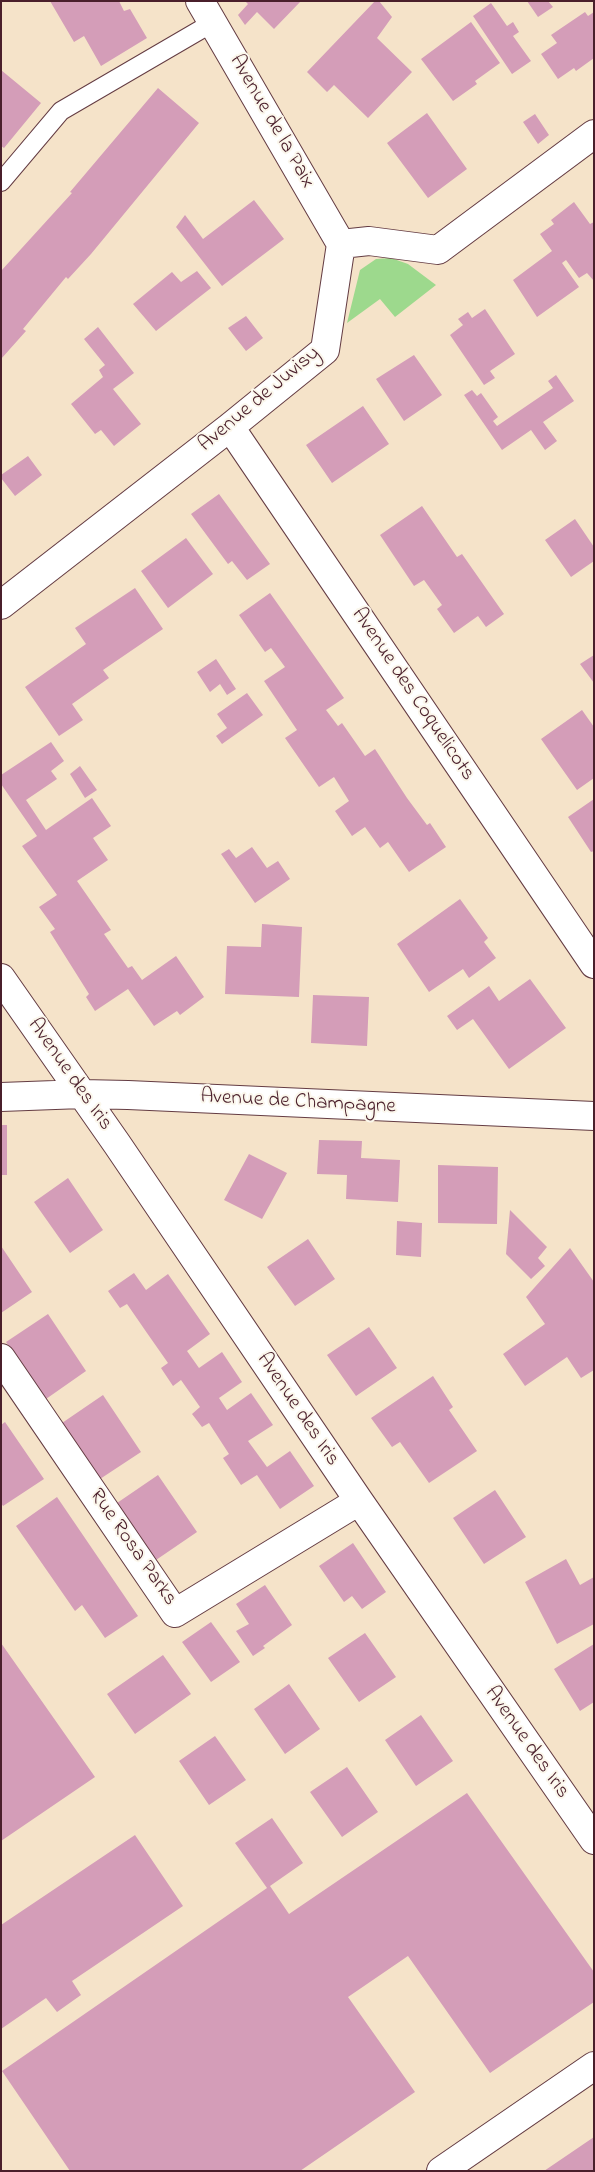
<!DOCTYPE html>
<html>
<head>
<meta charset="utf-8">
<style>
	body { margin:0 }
	#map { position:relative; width:595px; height:2172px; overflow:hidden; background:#f5e3c9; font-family:"Indie Flower",sans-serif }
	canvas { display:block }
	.frame { position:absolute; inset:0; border:2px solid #4a1f2b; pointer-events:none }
</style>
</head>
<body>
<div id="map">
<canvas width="595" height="2172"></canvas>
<div class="frame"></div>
</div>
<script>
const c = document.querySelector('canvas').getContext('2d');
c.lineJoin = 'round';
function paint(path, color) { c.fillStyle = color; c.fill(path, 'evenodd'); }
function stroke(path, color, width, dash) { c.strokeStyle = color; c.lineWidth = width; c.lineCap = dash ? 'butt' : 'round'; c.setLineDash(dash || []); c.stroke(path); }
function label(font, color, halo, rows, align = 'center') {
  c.font = font + ' "Indie Flower",sans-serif'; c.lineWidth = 4; c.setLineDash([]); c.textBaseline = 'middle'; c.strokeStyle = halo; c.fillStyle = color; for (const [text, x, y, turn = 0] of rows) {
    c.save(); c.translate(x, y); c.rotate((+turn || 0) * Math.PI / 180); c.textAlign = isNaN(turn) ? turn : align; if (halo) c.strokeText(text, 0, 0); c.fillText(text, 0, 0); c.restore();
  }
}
const green = new Path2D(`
	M391,258L408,264L436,285L395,317L380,299L347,323L360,270L376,259Z`);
const building = new Path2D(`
	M50,1H119L124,11L130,9L147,38L101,66L84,36L74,42Z
	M245,1H301L274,29L257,12L245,25L238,15L248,4Z
	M375,1H379L392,17L377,38L412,72L368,118L334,85L327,92L307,72Z
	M527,1H548L553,7L538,17Z
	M491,3L507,26L513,22L519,32L513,36L531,61L512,74L473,16Z
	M585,12L588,16L594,12V58L576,71L574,68L558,79L541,54L557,43L551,35Z
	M471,22L500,63L475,81L477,84L453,101L421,59Z
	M1,70L41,103L4,148L1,146Z
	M158,88L199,123L91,254L68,279L66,277L23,329L26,331L1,359V271L72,193L70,192Z
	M427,113L467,169L428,198L387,143Z
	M535,114L549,135L538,144L523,122Z
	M254,200L284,239L222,286L176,227L185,215L203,239Z
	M574,202L590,224L594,222V281L587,273L579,278L566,260L562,263L579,287L537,317L513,280L552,251L540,234L554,224L551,220Z
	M197,271L211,288L156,331L133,304L172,272L181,282Z
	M485,309L515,354L490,371L495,378L484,385L450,335L463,325L458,319L468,312L472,318Z
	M246,316L263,338L246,351L228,328Z
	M98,327L134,373L113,389L141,424L114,446L101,430L95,434L71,404L103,377L99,370L105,365L84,339Z
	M414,355L442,395L404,421L376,379Z
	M556,375L574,401L543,422L557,441L545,450L531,430L502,450L464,395L472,390L477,396L481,393L498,417L493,421L497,426L553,388L548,381Z
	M363,406L389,444L332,483L306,445Z
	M28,456L42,475L15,496L1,478V475Z
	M219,494L270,564L247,580L232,561L228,564L191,514Z
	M422,506L457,557L462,554L504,614L486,627L478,616L454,633L437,609L442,605L424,580L414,586L380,535Z
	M575,519L594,547V561L571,577L545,540Z
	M186,538L213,574L168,608L141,571Z
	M135,588L163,629L103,670L109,678L72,704L83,720L59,736L25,687L86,644L75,628Z
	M270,593L344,698L326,710L338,726L342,723L365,756L375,749L407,798L427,825L430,823L446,847L409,872L388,842L380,848L365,827L352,836L335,811L349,801L334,777L319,787L285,738L297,730L264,681L285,667L271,648L265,652L239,615Z
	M594,655V683L580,664Z
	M216,659L236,689L227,695L220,684L210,692L197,672Z
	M247,693L263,715L222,744L216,736L227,728L217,714Z
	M582,710L594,727V778L577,790L541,739Z
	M51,742L64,761L51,771L57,779L26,800L46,830L92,798L111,826L93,838L108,860L77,881L111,930L104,934L128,968L132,966L142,980L176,956L204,997L180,1015L177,1011L154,1026L128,989L95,1011L86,997L89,994L50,932L55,929L39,907L57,895L22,846L37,836L1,784V775Z
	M80,766L97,790L85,798L70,774Z
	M594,799V851L591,852L568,817Z
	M252,847L267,868L278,861L290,879L255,903L221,854L229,849L236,858Z
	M460,899L488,938L484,942L496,958L469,978L463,969L429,992L397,944Z
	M262,924L302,927L299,997L225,994L227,946L261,947Z
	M530,979L566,1028L509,1069L473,1019L457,1030L447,1016L489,986L499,1001Z
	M313,995L369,997L367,1046L311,1043Z
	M1,1125H7V1175H1Z
	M319,1140L362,1141L361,1158L400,1160L398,1202L346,1199L347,1175L317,1174Z
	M249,1154L287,1173L262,1219L224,1200Z
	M438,1165L498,1167L497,1224L438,1223Z
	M68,1178L103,1230L70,1253L34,1202Z
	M510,1210L547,1247L538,1258L545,1266L531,1279L506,1254Z
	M397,1221L422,1223L421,1257L396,1255Z
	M308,1239L335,1279L295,1306L267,1267Z
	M1,1246L32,1292L1,1313Z
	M570,1248L594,1282V1370L581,1378L567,1357L525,1386L503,1354L545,1324L526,1297Z
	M134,1273L146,1290L168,1274L210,1334L187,1351L199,1368L222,1352L242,1382L219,1398L227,1410L251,1393L273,1425L248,1441L267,1467L290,1451L314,1486L280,1509L257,1475L241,1485L223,1458L229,1454L209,1423L202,1427L192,1414L200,1407L181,1380L173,1386L161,1368L168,1363L147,1333L127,1304L120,1308L108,1291Z
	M48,1314L86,1371L46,1399L6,1342Z
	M369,1327L397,1368L356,1396L327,1355Z
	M433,1376L453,1407L449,1410L477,1451L429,1483L400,1442L392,1447L371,1418Z
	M103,1395L141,1452L100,1479L62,1423Z
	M5,1422L44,1479L3,1506L1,1503V1425Z
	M158,1475L197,1532L156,1560L117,1503Z
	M495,1490L526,1537L484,1564L453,1518Z
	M57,1497L138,1616L105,1638L82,1605L75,1611L16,1526Z
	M353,1543L386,1592L362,1609L352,1596L344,1602L319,1566Z
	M566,1559L580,1585L594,1577V1624L557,1644L525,1582Z
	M265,1585L292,1625L263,1646L265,1648L253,1656L236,1631L249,1624L236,1604Z
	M211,1622L240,1662L211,1682L182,1642Z
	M365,1633L396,1677L359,1702L328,1658Z
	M1,1643L95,1777L1,1841Z
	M594,1644V1702L580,1711L554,1669Z
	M163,1655L191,1694L135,1734L107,1694Z
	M289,1684L320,1729L285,1754L254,1709Z
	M421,1715L453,1761L416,1786L385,1740Z
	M215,1736L246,1780L209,1805L179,1761Z
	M347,1767L378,1812L342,1837L310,1792Z
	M467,1793L594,1972V2002L490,2073L408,1956L348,1997L415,2092L300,2171H70L2,2071L267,1888L235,1843L272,1818L303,1863L270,1886L289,1914Z
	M135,1835L183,1906L72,1981L81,1995L57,2012L46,1998L1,2029V1925Z
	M594,2137V2171H544Z`);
const lane = new Path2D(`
	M1,182L61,111L212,23`);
const street = new Path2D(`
	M200,1L341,244
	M341,244L369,241L438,250L594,134
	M230,427L594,964
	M1,605L230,427L325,350L341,244
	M1,978L117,1144L359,1501L594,1840
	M1,1097L82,1094L128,1095L594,1116
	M1,1358L175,1613L359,1501
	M441,2171L594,2066`);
const streetNames = [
	["Avenue de la Paix",271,122,60],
	["Avenue de Juvisy",260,400,-40],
	["Avenue des Coquelicots",412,695,56],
	["Avenue des Iris",69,1075,55],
	["Avenue de Champagne",298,1103,3],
	["Avenue des Iris",297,1410,56],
	["Rue Rosa Parks",132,1548,55],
	["Avenue des Iris",526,1743,55]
];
paint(green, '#9dd98d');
paint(building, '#d49db8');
stroke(lane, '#643c43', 20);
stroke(street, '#643c43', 30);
stroke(lane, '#fff', 18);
stroke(street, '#fff', 28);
label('21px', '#4a1f2b', '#fbf7ec', streetNames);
</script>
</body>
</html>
